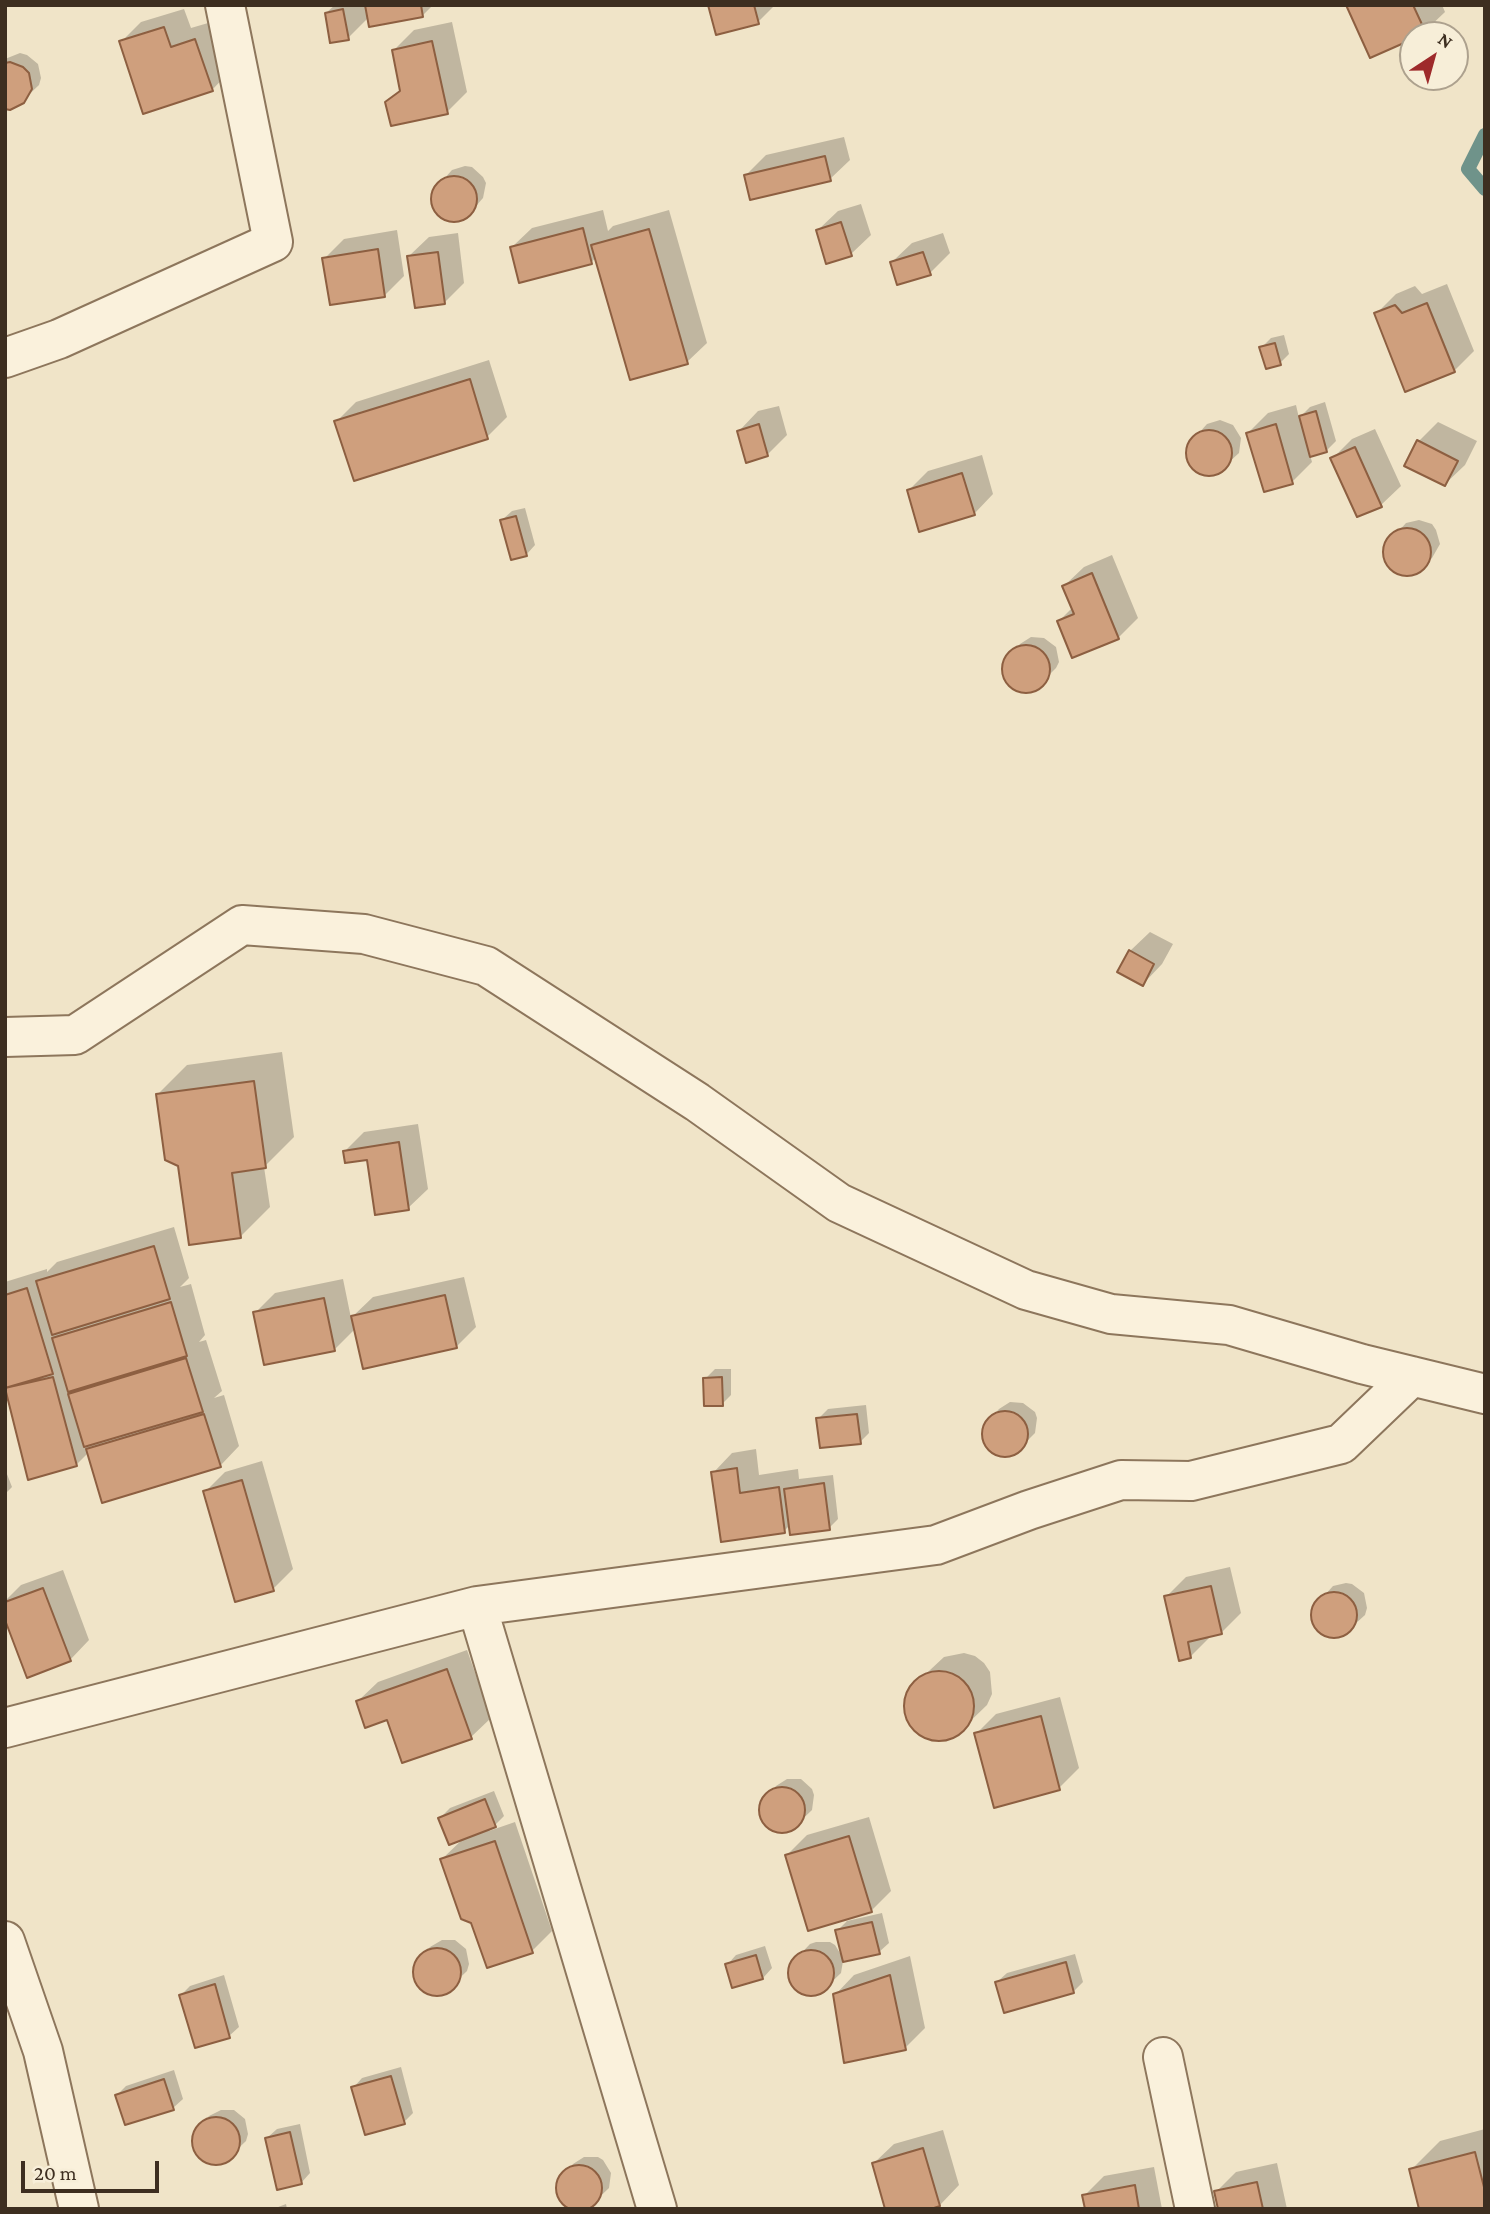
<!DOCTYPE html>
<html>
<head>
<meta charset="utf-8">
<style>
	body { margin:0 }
	#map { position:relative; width:1490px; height:2214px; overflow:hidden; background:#f0e4c8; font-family:"Crimson Pro",serif }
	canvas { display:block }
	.frame { position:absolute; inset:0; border:7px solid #3d2e20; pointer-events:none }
	.north { position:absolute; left:1399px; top:21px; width:70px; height:70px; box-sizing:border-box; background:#f7eed8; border:2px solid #ada18e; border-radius:50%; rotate:36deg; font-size:19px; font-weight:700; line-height:28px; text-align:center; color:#3d2e20 }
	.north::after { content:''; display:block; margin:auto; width:24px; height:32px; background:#9e2a2b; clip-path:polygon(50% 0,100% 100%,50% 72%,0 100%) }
	.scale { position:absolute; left:21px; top:2161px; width:138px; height:32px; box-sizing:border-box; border:4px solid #3d2e20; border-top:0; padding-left:9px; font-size:21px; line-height:24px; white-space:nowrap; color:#3d2e20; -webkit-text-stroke:5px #f7eed8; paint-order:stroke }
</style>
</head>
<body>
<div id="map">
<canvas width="1490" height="2214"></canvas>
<div class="frame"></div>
<div class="north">N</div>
<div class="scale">20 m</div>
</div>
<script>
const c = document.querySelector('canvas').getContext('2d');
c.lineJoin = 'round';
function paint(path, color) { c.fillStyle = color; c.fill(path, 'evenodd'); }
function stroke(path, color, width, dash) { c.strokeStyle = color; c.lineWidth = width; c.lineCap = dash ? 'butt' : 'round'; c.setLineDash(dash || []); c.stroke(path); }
const shadow = new Path2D(`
	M335,5H433L422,16L369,17L348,38L326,13Z
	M710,5H775L758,22Z
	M1348,5H1442L1445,12L1425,31L1413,37Z
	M184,9L191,28L215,21L231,70L212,90L121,42L141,22Z
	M452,22L467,92L447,112L387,102L402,88L394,50L414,30Z
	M20,53L27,55L38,64L41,78L39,85L17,106L5,107V59Z
	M844,137L850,160L830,179L746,175L766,155Z
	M465,166L472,167L483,177L486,183L483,198L469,214L455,220L441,216L432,204L434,190L452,170Z
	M861,204L871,235L851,254L818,230L838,211Z
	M603,210L608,231L613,226L669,210L707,343L687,362L596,257L591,263L512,247L532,228Z
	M397,230L404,276L384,296L324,259L344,239Z
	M458,233L464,283L445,302L409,256L429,237Z
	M943,233L950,253L930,273L892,262L912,243Z
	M1447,284L1474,351L1454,371L1376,314L1396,294L1415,286L1422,294Z
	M1284,335L1289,354L1280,363L1261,348L1271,338Z
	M489,360L507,417L487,437L355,479L336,422L356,402Z
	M1325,402L1336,441L1326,451L1310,455L1312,462L1292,482L1248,433L1268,413L1296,405L1299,418L1310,407Z
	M779,406L787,435L767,455L739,431L758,411Z
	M1220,420L1233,425L1241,438L1239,453L1217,473L1210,474L1196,470L1188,458L1189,444L1207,424Z
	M1438,422L1477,441L1465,465L1445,484L1419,441Z
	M1375,429L1401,486L1381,505L1358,515L1332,459L1352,439Z
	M982,455L993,494L974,514L909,490L928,471Z
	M525,508L535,545L526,555L502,520L512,511Z
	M1419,520L1432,524L1436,530L1440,544L1432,558L1422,568L1408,574L1394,570L1386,558L1387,544L1406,523Z
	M1112,555L1138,618L1118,638L1059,621L1073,607L1064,586L1084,567Z
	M1031,637L1044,638L1056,647L1059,662L1056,668L1035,689L1020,690L1008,681L1004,667L1010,654L1020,644Z
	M1150,932L1173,944L1162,964L1143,984L1130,951Z
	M282,1052L294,1137L264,1167L270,1207L241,1236L180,1165L158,1094L187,1065Z
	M418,1124L428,1189L408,1208L368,1158L345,1151L364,1132Z
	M174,1227L189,1278L180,1287L191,1284L205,1335L199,1342L206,1340L222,1391L214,1398L224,1395L239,1446L220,1466L89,1452L76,1465L30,1478L5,1383V1282L47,1269V1272L57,1262Z
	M464,1277L476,1327L456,1347L356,1328L334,1350L255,1313L275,1293L343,1279L351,1318L373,1297Z
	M715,1369H731V1395L722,1404L705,1379Z
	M1010,1402L1023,1403L1035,1412L1037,1418L1035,1433L1014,1454L999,1455L987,1446L984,1439L985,1425L999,1409Z
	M866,1405L869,1433L860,1442L818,1419L828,1409Z
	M756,1449L759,1475L798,1469L799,1479L833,1475L838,1519L829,1528L790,1525L784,1531L713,1473L732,1453Z
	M262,1461L293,1569L273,1589L205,1492L225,1472Z
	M5,1469L12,1487L5,1494Z
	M1230,1567L1241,1613L1221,1633L1210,1635V1637L1190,1657L1166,1597L1186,1577Z
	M63,1570L89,1640L70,1660L5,1616V1601L21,1585Z
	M1346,1583L1352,1584L1364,1593L1367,1608L1365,1615L1343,1635L1328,1636L1316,1628L1313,1621L1314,1607L1333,1586Z
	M467,1650L491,1718L471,1737L388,1718L358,1701L378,1682Z
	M964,1653L975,1656L984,1663L990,1672L992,1694L987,1705L958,1733L948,1738L927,1737L911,1723L906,1703L909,1692L915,1684L944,1657Z
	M1060,1697L1079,1768L1059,1788L976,1734L996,1714Z
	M787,1779H801L812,1789L814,1795L812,1810L791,1830L776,1832L764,1822L761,1816L762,1801L776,1786Z
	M494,1791L504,1816L489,1831L515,1822L552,1931L532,1951L473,1922L442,1859L465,1837L440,1818L450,1808Z
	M869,1817L891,1891L871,1911L787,1855L807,1835Z
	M882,1913L889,1943L879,1952L843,1961L841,1973L820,1993L813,1995L798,1991L790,1979L791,1964L810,1944L816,1942H830L835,1945L843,1958L837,1931L847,1921Z
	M442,1940H455L466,1949L469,1964L467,1971L445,1992L430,1993L424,1989L415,1977L416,1963L430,1947Z
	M765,1946L772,1968L763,1978L727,1965L736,1955Z
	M1075,1954L1083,1982L1074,1991L997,1982L1007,1973Z
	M910,1956L925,2028L905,2048L835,1995L854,1975Z
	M224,1975L239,2027L229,2036L181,1995L190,1986Z
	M401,2067L413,2113L404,2122L353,2088L362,2078Z
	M174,2070L183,2099L173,2108L117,2095L126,2086Z
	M221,2110H234L245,2119L248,2134L246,2141L224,2162L209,2163L203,2159L194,2147L195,2133L209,2116Z
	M300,2124L310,2173L301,2183L267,2138L277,2129Z
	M1485,2129V2209L1411,2170L1440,2141Z
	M943,2130L959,2185L940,2205L874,2163L894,2144Z
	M584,2157H598L603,2160L611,2173L609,2188L588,2208L573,2209L566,2206L558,2194L559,2179L573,2164Z
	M1277,2163L1287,2209H1220L1216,2192L1236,2172Z
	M1154,2167L1162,2209H1086L1084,2196L1104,2176Z
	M286,2204L287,2209H273Z`);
const stream = new Path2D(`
	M1485,135L1468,169L1485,189`);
const building = new Path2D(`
	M365,5H421L423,17L369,27Z
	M708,5H754L759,24L716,35Z
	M1346,5H1413L1426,33L1413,35V39L1370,58Z
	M343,9L349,40L330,43L325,13Z
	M164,27L171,47L195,39L213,91L143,114L119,41Z
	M432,41L448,114L391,126L385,102L400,91L392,50Z
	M10,62L23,67L29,73L32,89L24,103L10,110L5,109V63Z
	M825,156L831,181L750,200L744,175Z
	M431 199a23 23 0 1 1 46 0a23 23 0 1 1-46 0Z
	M841,222L852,256L826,264L816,230Z
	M583,228L592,264L519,283L510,247Z
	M649,229L688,364L630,380L591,245Z
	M378,249L385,297L330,305L322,258Z
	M438,252L445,304L415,308L407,256Z
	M923,252L931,275L897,285L890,262Z
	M1427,303L1455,372L1405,392L1374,313L1395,305L1402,313Z
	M1275,343L1281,365L1266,369L1259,347Z
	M470,379L488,439L354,481L334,421Z
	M1316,411L1327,452L1310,457L1299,416Z
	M759,424L768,456L746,463L737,431Z
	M1276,424L1293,484L1264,492L1246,433Z
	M1186 453a23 23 0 1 1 46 0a23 23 0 1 1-46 0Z
	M1417,440L1458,461L1445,486L1404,466Z
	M1355,447L1382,507L1357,517L1330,458Z
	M962,473L975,515L919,532L907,490Z
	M516,516L527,556L511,560L500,520Z
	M1383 552a24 24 0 1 1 48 0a24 24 0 1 1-48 0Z
	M1092,573L1119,639L1072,658L1057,621L1074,614L1062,586Z
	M1002 669a24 24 0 1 1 48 0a24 24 0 1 1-48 0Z
	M1129,950L1154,964L1143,986L1117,972Z
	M254,1081L266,1168L232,1173L241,1238L189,1245L178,1166L165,1160L156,1094Z
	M399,1142L409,1210L375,1215L367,1160L345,1163L343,1151Z
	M154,1246L170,1299L52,1335L36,1281Z
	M27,1288L53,1374L5,1388V1295Z
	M445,1295L457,1348L363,1369L351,1316Z
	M324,1298L335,1351L264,1365L253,1312Z
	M171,1302L187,1356L68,1392L52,1338Z
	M186,1358L203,1412L84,1447L68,1394Z
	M53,1377L77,1466L28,1480L5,1388Z
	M722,1377L723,1406H704L703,1378Z
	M982 1434a23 23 0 1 1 46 0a23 23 0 1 1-46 0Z
	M204,1414L221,1467L102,1503L86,1449Z
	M857,1414L861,1444L820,1448L816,1418Z
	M737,1468L740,1493L779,1487L785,1533L721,1542L711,1472Z
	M242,1480L274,1591L235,1602L203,1491Z
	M824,1483L830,1530L790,1535L784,1489Z
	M1211,1586L1222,1634L1188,1642L1191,1658L1179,1661L1164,1596Z
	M43,1588L71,1661L27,1678L5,1620V1602Z
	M1311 1615a23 23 0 1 1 46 0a23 23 0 1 1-46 0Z
	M447,1669L472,1739L402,1763L387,1720L365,1728L356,1701Z
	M904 1706a35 35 0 1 1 70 0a35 35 0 1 1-70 0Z
	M1041,1716L1060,1790L994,1808L974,1733Z
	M759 1810a23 23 0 1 1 46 0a23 23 0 1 1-46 0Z
	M485,1799L496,1827L449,1845L438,1818Z
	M849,1836L872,1912L808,1931L785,1855Z
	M495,1841L533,1953L487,1968L471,1923L461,1919L440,1859Z
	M872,1922L880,1954L843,1962L835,1930Z
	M413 1972a24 24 0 1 1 48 0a24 24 0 1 1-48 0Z
	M788 1973a23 23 0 1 1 46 0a23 23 0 1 1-46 0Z
	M756,1955L763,1979L732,1988L725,1964Z
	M1066,1962L1074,1993L1004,2013L995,1982Z
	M890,1975L906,2050L844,2063L833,1994Z
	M215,1984L230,2038L195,2048L179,1995Z
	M391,2076L405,2124L365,2135L351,2087Z
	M164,2079L174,2110L125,2125L115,2095Z
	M192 2141a24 24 0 1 1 48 0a24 24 0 1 1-48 0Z
	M290,2132L302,2184L277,2190L265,2138Z
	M923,2148L940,2206L931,2209H885L872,2163Z
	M1475,2152L1485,2191V2209H1419L1409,2169Z
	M556 2188a23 23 0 1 1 46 0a23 23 0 1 1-46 0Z
	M1257,2182L1263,2209H1218L1214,2191Z
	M1135,2185L1139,2209H1085L1082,2195Z`);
const street = new Path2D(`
	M5,358L59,339L273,242L225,5
	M5,1037L75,1035L242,925L364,934L486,966L697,1102L839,1203L1026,1290L1111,1314L1229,1325L1362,1364L1485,1394
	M477,1606L657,2209
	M5,1728L477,1606L936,1545L1029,1510L1121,1480L1191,1481L1341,1444L1412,1376
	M5,1941L43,2051L79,2209
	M1163,2057L1195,2209`);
paint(shadow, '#0003');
stroke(stream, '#6f938a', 14);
paint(building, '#cf9f7d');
stroke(building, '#8d5f41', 2);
stroke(street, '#8d765c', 42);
stroke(street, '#faf1dc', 38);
</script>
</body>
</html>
